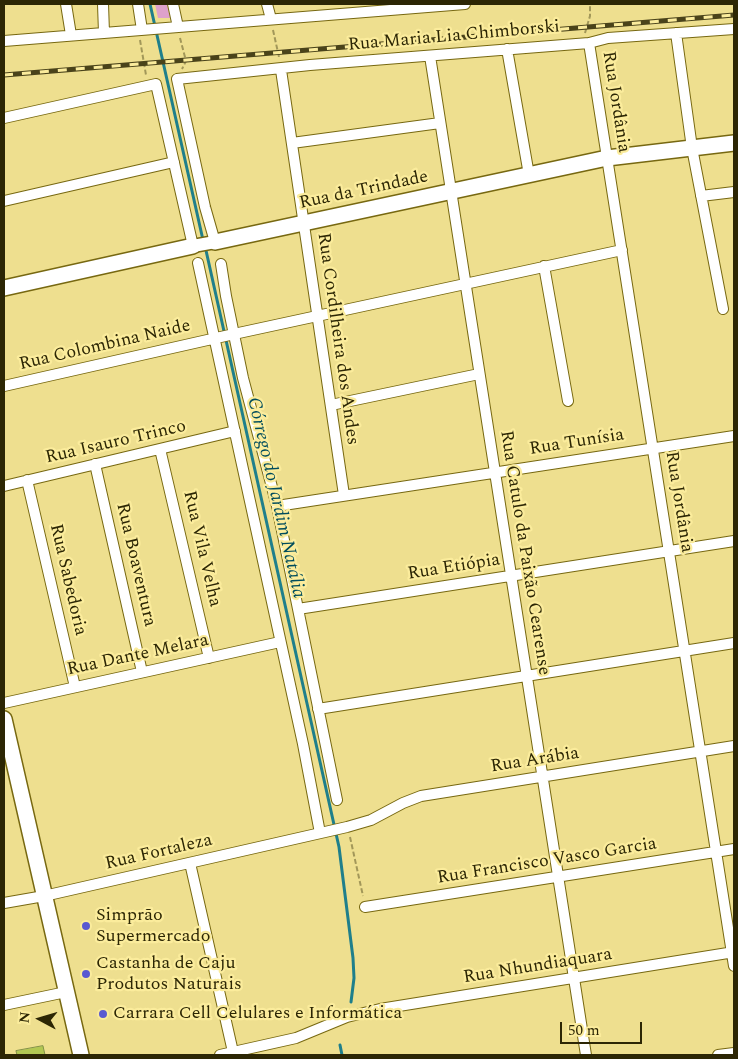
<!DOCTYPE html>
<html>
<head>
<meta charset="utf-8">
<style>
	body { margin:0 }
	#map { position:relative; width:738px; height:1059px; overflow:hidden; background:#eedf8f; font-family:Spectral,serif }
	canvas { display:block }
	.frame { position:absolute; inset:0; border:5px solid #2c2604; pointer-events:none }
	.north { position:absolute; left:15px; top:994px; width:50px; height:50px; -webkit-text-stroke:4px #fbec9c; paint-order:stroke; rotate:276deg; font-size:14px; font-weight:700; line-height:20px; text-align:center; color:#2c2604 }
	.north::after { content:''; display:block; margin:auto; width:18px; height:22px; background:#2c2604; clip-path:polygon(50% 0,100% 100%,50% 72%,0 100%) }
	.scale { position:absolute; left:560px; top:1022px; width:82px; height:22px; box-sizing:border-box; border:2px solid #2c2604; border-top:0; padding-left:6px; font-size:15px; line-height:18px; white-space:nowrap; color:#2c2604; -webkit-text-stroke:4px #fbec9c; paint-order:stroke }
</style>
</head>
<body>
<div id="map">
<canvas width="738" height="1059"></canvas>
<div class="frame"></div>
<div class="north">N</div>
<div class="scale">50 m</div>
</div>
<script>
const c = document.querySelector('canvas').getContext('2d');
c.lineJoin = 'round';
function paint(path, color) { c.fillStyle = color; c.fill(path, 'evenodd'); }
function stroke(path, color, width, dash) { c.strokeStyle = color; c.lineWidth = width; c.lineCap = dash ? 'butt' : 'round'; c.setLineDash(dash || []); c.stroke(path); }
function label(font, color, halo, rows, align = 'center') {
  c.font = font + ' Spectral,serif'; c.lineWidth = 4.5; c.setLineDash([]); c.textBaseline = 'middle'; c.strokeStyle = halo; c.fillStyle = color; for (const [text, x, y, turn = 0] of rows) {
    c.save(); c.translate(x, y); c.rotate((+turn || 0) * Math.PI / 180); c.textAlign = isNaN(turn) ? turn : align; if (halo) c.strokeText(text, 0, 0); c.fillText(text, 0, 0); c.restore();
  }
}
const green = new Path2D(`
	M155,4H167L170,18H158Z`);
const stream = new Path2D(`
	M150,4L203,240
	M205,246L339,847L353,958L354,978L351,1002
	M340,1045L342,1055`);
const building = new Path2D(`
	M43,1046L45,1055H17L16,1051Z`);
const path = new Path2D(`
	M273,30L279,57
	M585,33L590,16V4
	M180,38L186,61L182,69
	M140,40L146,75
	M350,837L363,896`);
const minor = new Path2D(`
	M66,4L71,35
	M103,4L104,33
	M138,4L142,30
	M173,4L178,27
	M267,4L271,19
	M676,33L692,148L723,309
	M4,41L465,4
	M589,43L734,966
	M507,49L529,175
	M430,56L586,1055
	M281,70L344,495
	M4,118L156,84L193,246
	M292,143L440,123
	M701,196L734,192
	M4,201L174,162
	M215,242L205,207L177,79C221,74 265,70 310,65L589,43L608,38L734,29
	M198,263L303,744L320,833
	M221,264L226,296L243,378L277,506L337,800
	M544,266L568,401
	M4,386L234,334L622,250
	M331,405L479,374
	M160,449L209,658
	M95,464L142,672
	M27,480L75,687
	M4,486L235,431
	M277,506L734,436
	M298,609L734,541
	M4,703L280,642
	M318,709L734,643
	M190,863L233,1052
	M4,903L44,896L347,827L371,820L403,803L421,796L734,746
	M365,907L734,849
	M4,1005L66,992
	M220,1055L296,1038L347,1017L380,1009L734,952
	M718,1055L734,1053`);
const tertiary = new Path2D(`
	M193,246L215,242`);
const secondary = new Path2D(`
	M215,242L607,158L734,143
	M4,288L193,246
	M4,719L81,1055`);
const rail = new Path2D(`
	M4,75L734,15`);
const markers = [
	[86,926,5,"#5a5ad1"],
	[86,974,5,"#5a5ad1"],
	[103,1014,5,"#5a5ad1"]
];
const streetNames = [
	["Rua Maria Lia Chimborski",454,37,-5],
	["Rua Jordânia",615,102,81],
	["Rua da Trindade",364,191,-12],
	["Rua Cordilheira dos Andes",337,339,82],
	["Rua Colombina Naide",105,346,-13],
	["Rua Isauro Trinco",116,443,-13],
	["Rua Tunísia",577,443,-9],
	["Rua Jordânia",678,502,81],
	["Rua Vila Velha",201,549,77],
	["Rua Catulo da Paixão Cearense",524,553,81],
	["Rua Boaventura",135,565,77],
	["Rua Etiópia",454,568,-9],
	["Rua Sabedoria",67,580,77],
	["Rua Dante Melara",138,656,-12],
	["Rua Arábia",535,761,-9],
	["Rua Fortaleza",159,853,-13],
	["Rua Francisco Vasco Garcia",547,862,-9],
	["Rua Nhundiaquara",538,967,-9]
];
const poiNames = [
	["Simprão",96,916],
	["Supermercado",96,937],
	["Castanha de Caju",96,964],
	["Produtos Naturais",96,985],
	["Carrara Cell Celulares e Informática",113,1014]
];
const waterNames = [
	["Córrego do Jardim Natália",275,498,77]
];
paint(green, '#dea1cb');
stroke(stream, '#1f7f8b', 3);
paint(building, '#b2c852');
stroke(building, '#829147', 1);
stroke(minor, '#776811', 12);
stroke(tertiary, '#776811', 15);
stroke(secondary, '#776811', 18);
stroke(path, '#a29759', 2, [5, 2.5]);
stroke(minor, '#fff', 10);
stroke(tertiary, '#fff', 12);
stroke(secondary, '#fff', 15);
stroke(rail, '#4a431a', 5);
stroke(rail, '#fbec9c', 3, [9]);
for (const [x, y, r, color] of markers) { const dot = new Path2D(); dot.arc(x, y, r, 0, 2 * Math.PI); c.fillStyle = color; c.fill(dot); stroke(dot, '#fbec9c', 2); }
label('18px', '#2c2604', '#fbec9c', streetNames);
label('18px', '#2c2604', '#fbec9c', poiNames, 'left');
label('italic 19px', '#004c5c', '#fbec9c', waterNames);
</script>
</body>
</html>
